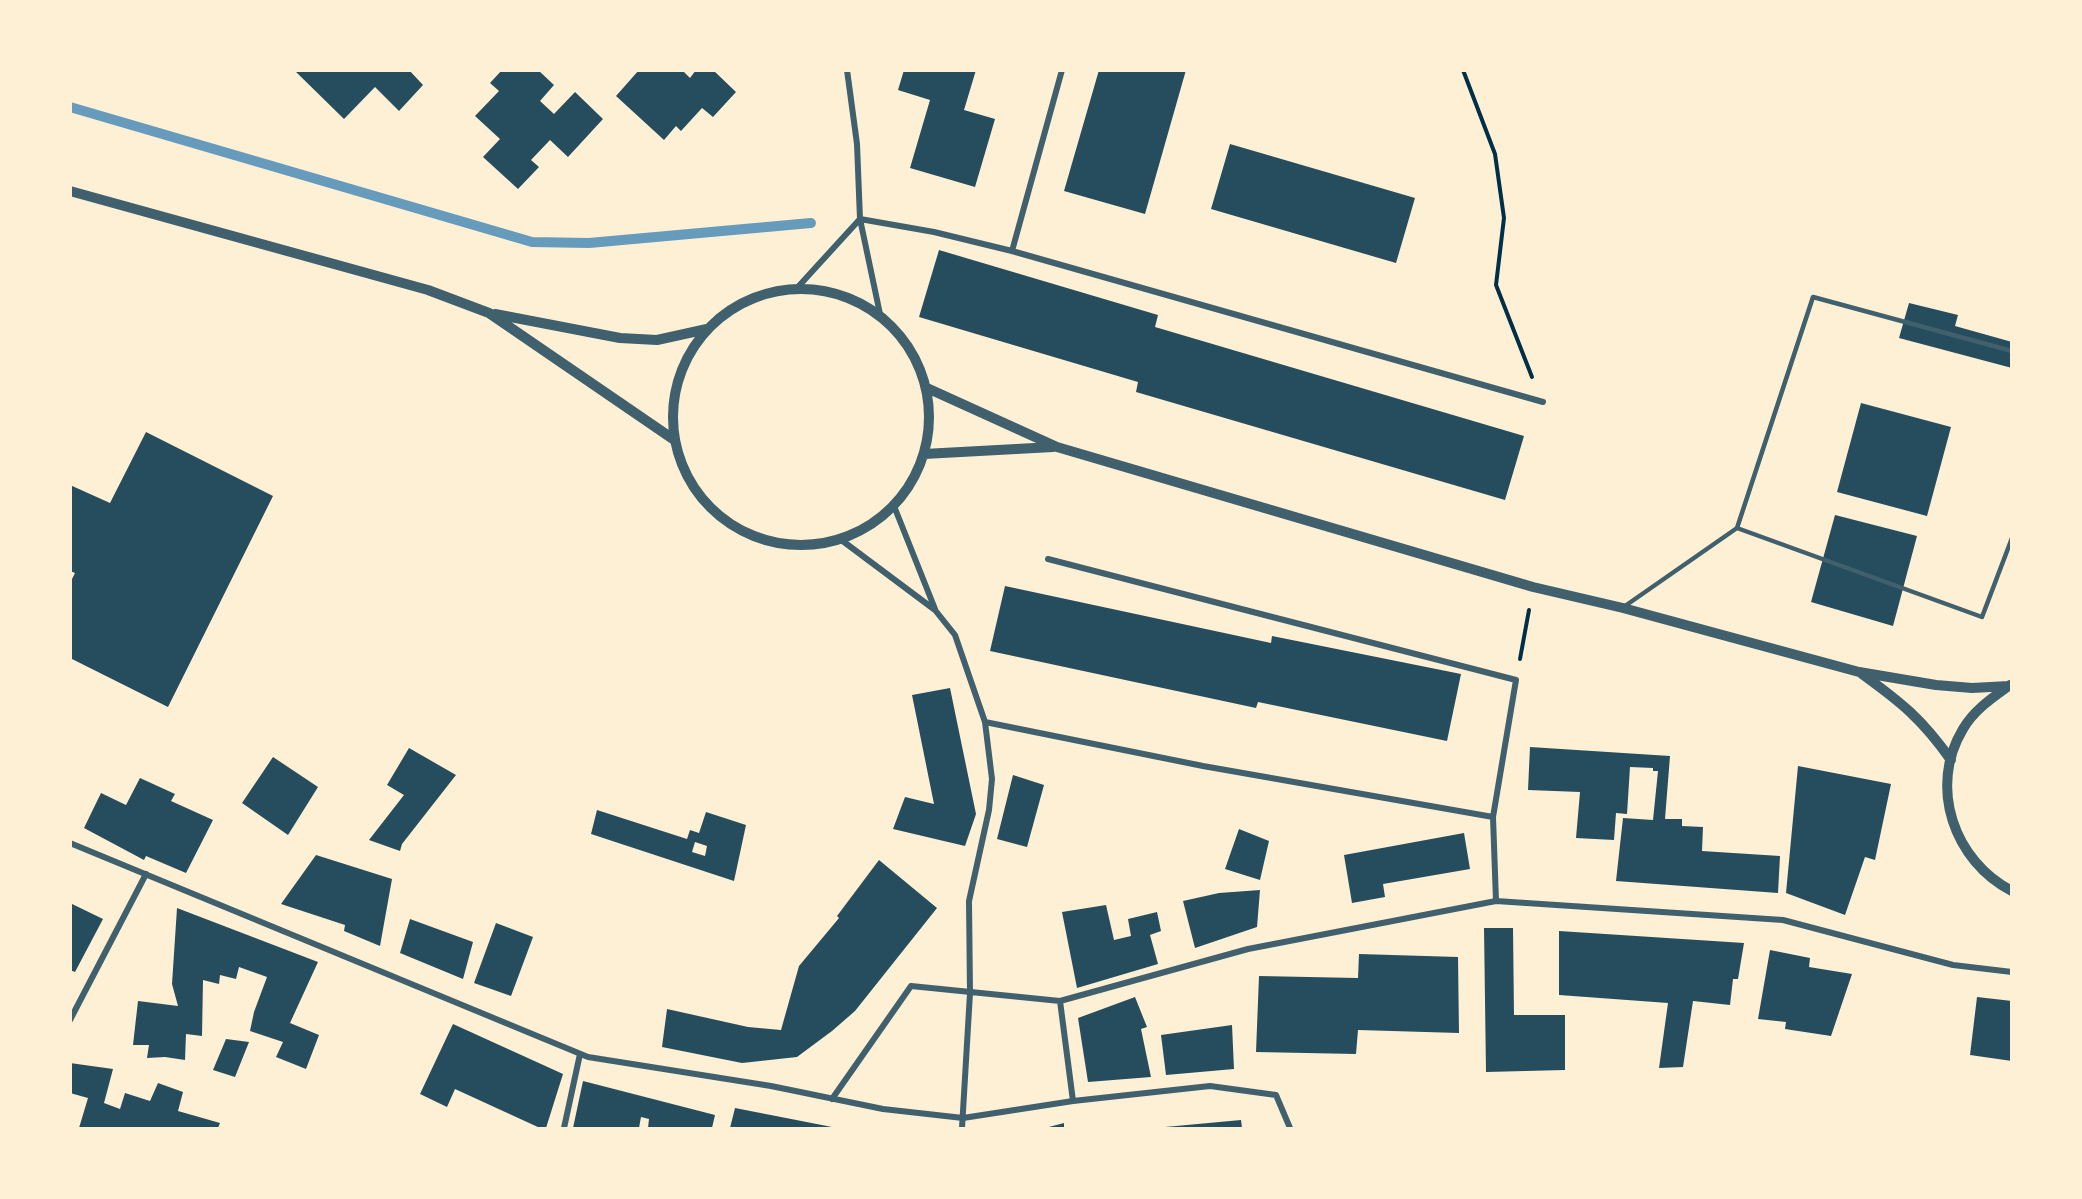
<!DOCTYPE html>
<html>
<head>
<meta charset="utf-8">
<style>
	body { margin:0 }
	#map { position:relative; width:2082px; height:1199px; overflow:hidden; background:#fdf0d5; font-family:"Varela Round",sans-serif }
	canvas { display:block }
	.frame { position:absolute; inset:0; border:72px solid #fdf0d5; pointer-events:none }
</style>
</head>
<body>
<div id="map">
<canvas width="2082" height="1199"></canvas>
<div class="frame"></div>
</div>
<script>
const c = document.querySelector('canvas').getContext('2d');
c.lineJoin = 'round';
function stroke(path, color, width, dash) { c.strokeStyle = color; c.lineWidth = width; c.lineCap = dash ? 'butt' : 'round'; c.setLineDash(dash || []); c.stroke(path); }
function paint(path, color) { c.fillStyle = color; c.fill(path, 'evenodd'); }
const stream = new Path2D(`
	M70,107L532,242L589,243L811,223`);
const building = new Path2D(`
	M294,70H409L423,85L399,111L375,87L344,119Z
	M502,70H538L554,85L540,101L554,114L575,92L603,119L568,157L550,140L531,160L539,167L518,189L483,157L500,139L475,116L499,91L490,83Z
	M639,70H682L690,78L696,70H713L736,92L713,117L702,108L681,131L676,126L664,140L616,96Z
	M904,70H976L964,110L995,119L975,187L910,168L930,100L898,90Z
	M1099,70H1186L1145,214L1064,191Z
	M1230,144L1415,198L1396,263L1211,209Z
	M939,250L1158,315L1155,327L1524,436L1505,500L1136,392L1138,382L919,317Z
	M1909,303L1958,315L1955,326L2012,342V368L1899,338Z
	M1861,403L1951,427L1927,516L1837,492Z
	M146,432L273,496L168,707L70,658V583L75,573L70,571V485L110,503Z
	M1835,515L1917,536L1893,626L1811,602Z
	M1005,586L1271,643L1272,636L1461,674L1447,741L1258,702L1256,708L990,651Z
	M950,688L976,814L965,846L893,829L905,797L934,804L912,695Z
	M1530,747L1670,756L1665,819H1682V826L1703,827L1702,851L1780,856L1778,893L1616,881L1623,818L1653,820L1658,771H1653V768L1630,767L1627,814L1616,813L1614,840L1576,838L1580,792L1528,790Z
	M409,748L456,775L402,844L400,851L369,840L404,795L387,785Z
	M273,757L318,787L288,835L242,803Z
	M1798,766L1891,784L1875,860L1865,857L1845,915L1786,893Z
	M1013,775L1044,785L1027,847L997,839Z
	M140,778L175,794L171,801L213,820L186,873L146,856L144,860L84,828L101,793L126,805Z
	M597,810L687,839L690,830L699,833L706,812L746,825L734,881L591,834ZM695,842L707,846L705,856L692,852Z
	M1239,829L1269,841L1260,880L1225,869Z
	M1464,833L1470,869L1383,884L1385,897L1352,903L1344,855Z
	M316,855L392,879L380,946L344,931L345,925L281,904Z
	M879,860L937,908L855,1011L832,1031L797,1057L742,1063L662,1047L667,1009L748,1027L781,1030L799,966L839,918L837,916Z
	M1260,890L1257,927L1195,948L1183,901L1219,893Z
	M70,903L103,919L75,972L70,970Z
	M1106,905L1114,940L1131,936L1128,919L1157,912L1161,931L1150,935L1158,964L1077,988L1062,912Z
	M177,908L318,962L290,1023L319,1035L306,1069L276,1057L283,1042L250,1031L254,1012L267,977L239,967L236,979L220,975L219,984L203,980L202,1036L186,1034L185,1060L165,1057L147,1058L149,1045H133L138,1001L178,1006L172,984Z
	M410,919L473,942L463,979L400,953Z
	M496,923L533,937L511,996L474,983Z
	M1484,928H1513L1514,1015H1565V1070L1486,1072Z
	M1559,931L1744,943L1738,979H1733L1730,1005L1693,1001L1683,1067L1659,1068L1668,1003L1559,995Z
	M1770,950L1810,958L1809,967L1852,974L1831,1036L1785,1029L1786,1022L1758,1019Z
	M1359,954L1458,957L1459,1033L1358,1030L1356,1054L1256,1052L1259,976L1358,978Z
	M1135,997L1147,1027L1141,1029L1151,1077L1088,1082L1078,1018Z
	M1977,997L2012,1001V1061L1970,1055Z
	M453,1024L563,1074L546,1128H540L455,1089L447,1107L420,1094Z
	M1232,1025L1234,1069L1166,1075L1161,1035Z
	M226,1039L249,1042L235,1077L213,1070Z
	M70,1063L113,1069L104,1103L120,1109L125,1093L150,1101L158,1083L183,1092L178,1111L220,1123L218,1128H79L88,1098L70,1093Z
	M583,1081L715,1115L712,1128H648L649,1119L641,1117L639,1128H573Z
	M735,1108L832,1127V1128H730Z
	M1241,1120L1242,1128H1166L1165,1127Z
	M1064,1123V1128H1045Z`);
const path = new Path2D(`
	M1463,70L1495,154L1504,218L1496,285L1532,377
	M1520,659L1529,610`);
const service = new Path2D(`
	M1737,528L1813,297L2012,351
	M1625,606L1737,528L1982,617L2012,538`);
const minor = new Path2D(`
	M847,70L857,144L860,219L880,314
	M860,219L934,232L1012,251L1543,402
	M1012,251L1062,70
	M797,288L860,219
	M894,506L935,609
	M840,539L935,610L955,635L985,722L992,779L989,810L969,901L970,993L962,1128
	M1048,559L1516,680L1493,817L1496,901
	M985,722L1203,766L1493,817
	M70,843L588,1057L771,1086L883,1109L963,1118L1073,1101L1060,1001L911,986L832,1099
	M1060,1001L1248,949L1496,901L1783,920L1953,965L2012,972
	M70,1020L146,874
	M1073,1101L1210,1086L1276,1095L1290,1128
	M564,1128L580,1054`);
const tertiary = new Path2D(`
	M70,191L428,290L489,313L673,439
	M673 417a128 128 0 1 1 256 0a128 128 0 1 1-256 0Z
	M495,314L620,338L657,340L707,329
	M927,388L1057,447L1533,587L1623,608L1859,672L1936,685L1972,688L2009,686
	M924,454L1053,447
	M1862,674C1902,703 1922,719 1951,760
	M2010,685C1992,698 1974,710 1963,729C1928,787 1954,861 2012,891`);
stroke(stream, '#669bbc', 10);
paint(building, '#264d5e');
stroke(path, '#003049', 4);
stroke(service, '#3f606c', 4.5);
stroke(minor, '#3f606c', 6);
stroke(tertiary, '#3f606c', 10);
</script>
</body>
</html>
